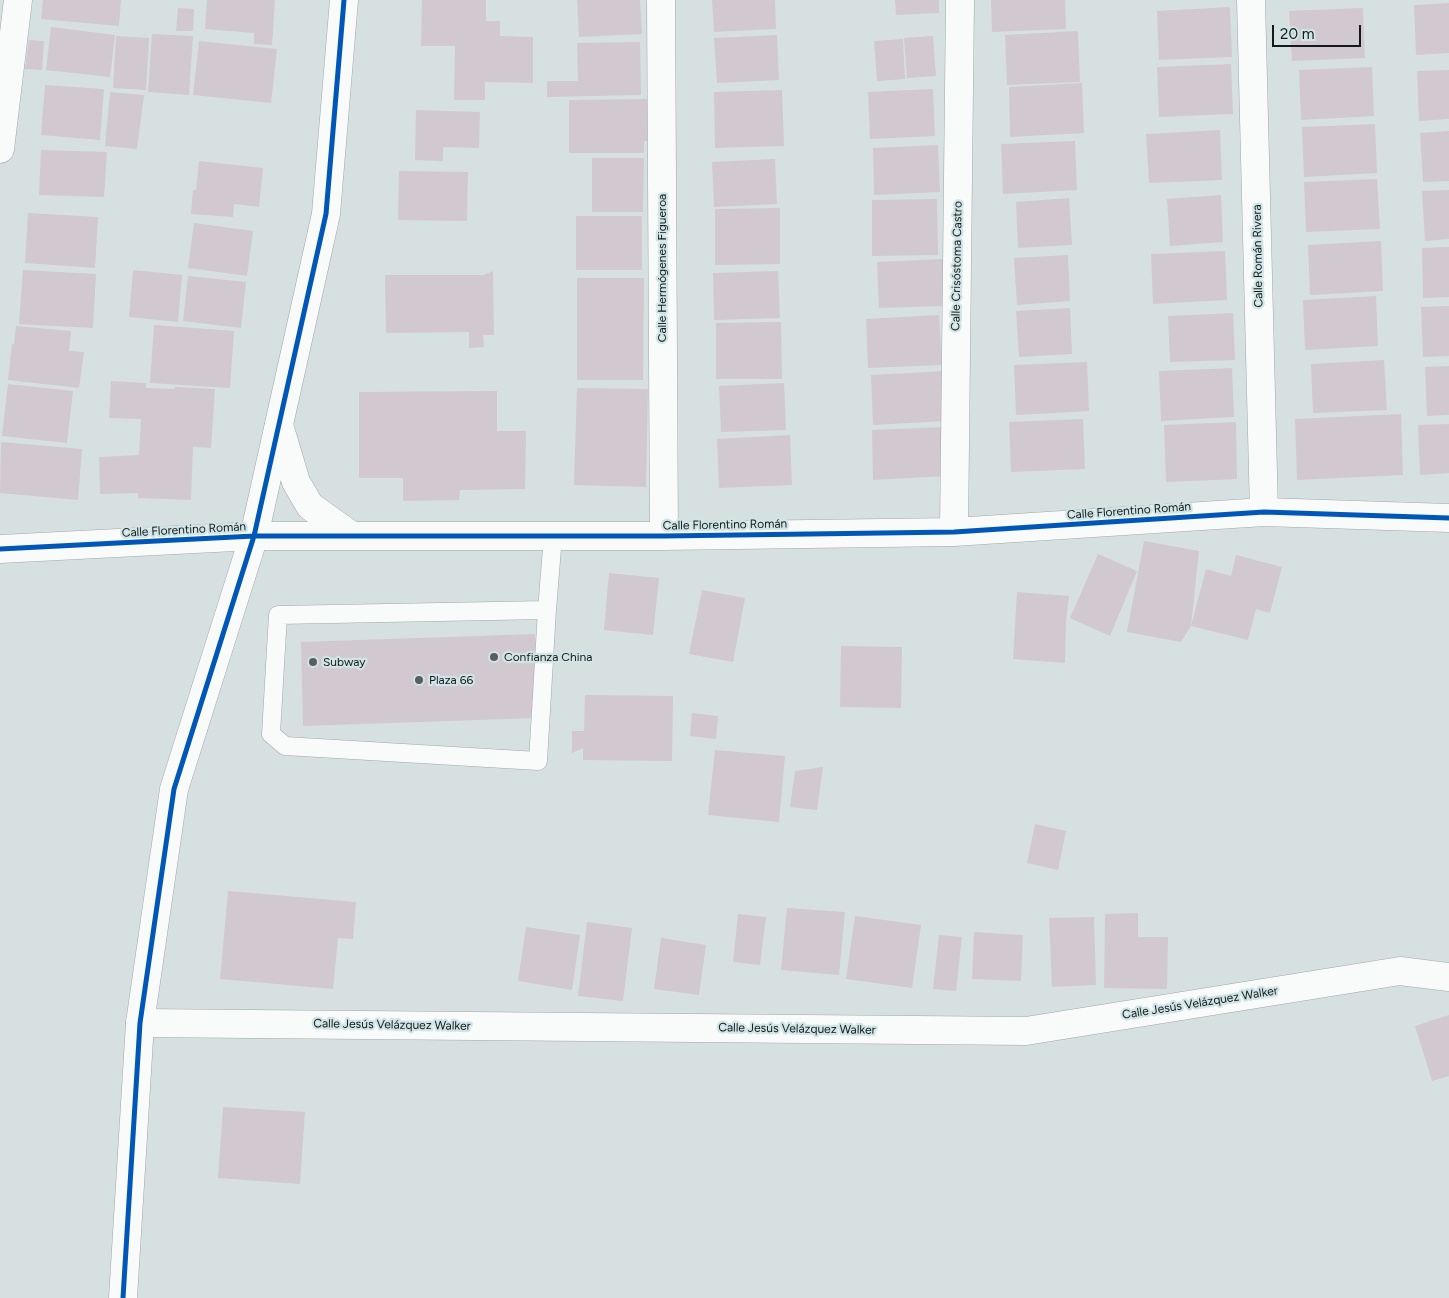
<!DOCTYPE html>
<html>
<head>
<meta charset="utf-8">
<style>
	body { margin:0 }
	#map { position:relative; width:1449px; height:1298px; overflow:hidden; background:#d6e0e1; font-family:Figtree,sans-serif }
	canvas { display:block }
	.scale { position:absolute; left:1272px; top:25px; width:89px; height:22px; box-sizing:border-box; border:2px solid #131a1b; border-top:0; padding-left:6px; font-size:15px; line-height:18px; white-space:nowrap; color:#131a1b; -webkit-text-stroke:4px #d1e4e6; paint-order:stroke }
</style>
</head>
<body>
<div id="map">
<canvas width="1449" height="1298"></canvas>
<div class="scale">20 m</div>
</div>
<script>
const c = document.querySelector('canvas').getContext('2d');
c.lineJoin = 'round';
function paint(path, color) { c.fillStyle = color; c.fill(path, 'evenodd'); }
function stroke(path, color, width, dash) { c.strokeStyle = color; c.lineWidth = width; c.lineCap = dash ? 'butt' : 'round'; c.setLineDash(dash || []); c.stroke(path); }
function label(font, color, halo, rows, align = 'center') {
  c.font = font + ' Figtree,sans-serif'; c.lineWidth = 4.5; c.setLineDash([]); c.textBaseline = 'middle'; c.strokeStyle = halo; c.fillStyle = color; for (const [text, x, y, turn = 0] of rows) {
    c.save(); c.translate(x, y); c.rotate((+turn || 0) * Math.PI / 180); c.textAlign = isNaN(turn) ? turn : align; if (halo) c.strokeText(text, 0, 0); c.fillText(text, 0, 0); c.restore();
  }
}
const building = new Path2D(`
	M43,0H121L119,26L41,19Z
	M207,0H275L272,45L254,44V33L205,29Z
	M422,0H486V21H500V36L533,37V83L485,82V100H454L455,46H421Z
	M577,0H640L642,34L579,37Z
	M712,0H775L776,29L714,32Z
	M895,0H939V13L896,15Z
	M991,0H1065L1066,29L992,32Z
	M1449,3V53L1416,55L1414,5Z
	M1230,7L1232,57L1159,60L1157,11Z
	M178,8L194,9L193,31H176Z
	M1363,8L1365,58L1292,61L1289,11Z
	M51,27L115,35L110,77L46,70Z
	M1078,31L1080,82L1007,85L1005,35Z
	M152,34L193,36L189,95L148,92Z
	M777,35L779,80L717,83L714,38Z
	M116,36L149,38L146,90L113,88Z
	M933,36L936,76L907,78L904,38Z
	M903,39L905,79L877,81L874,41Z
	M29,40L44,41L42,70L25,69Z
	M199,41L277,49L271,103L193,95Z
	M640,42L641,95L547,97V81H578L577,43Z
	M1231,64L1233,114L1159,117L1157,67Z
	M1372,67L1374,116L1301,120L1299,70Z
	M1449,70V119L1419,121L1417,71Z
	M1082,83L1084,133L1010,137L1009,87Z
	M45,85L104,89L100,140L41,135Z
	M933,89L935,136L870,139L868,92Z
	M782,90L784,146L715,148L714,92Z
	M110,92L144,95L137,149L105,146Z
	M649,99V141H644V153H569V100Z
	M416,110L480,112L479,148L443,147V161L415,160Z
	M1375,124L1377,173L1304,177L1302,127Z
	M1220,130L1222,180L1149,183L1146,134Z
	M1449,131V181L1423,182L1420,133Z
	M1075,141L1077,190L1003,194L1001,144Z
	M938,145L940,192L874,195L873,148Z
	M41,150L107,152L104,197L39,195Z
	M592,158H644L643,212H592Z
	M775,159L777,204L714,207L712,162Z
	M199,161L263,168L259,207L234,204L233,217L191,214L193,190H196Z
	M399,171L468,172L467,221L398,220Z
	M1377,179L1380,229L1306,232L1304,182Z
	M1449,190V239L1425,241L1422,191Z
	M1221,195L1223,242L1170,246L1167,199Z
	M1069,198L1072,245L1018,248L1016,202Z
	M937,199L938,255L872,256V200Z
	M780,208V264L715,265V209Z
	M28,213L98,217L95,268L25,263Z
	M576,216H642V270H576Z
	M194,223L253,231L247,276L188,268Z
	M1381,241L1383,291L1310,295L1308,245Z
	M1449,247V297L1423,298L1422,248Z
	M1225,251L1227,300L1153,304L1151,254Z
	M1068,255L1070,301L1017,305L1014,258Z
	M943,259L944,306L879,308L877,262Z
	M23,270L96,274L93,328L19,324Z
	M133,270L182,275L178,322L129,317Z
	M493,271L494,335H483L484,347L469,348V332L386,333L385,275H484Z
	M778,271L780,318L714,320L713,273Z
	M188,276L246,282L241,328L183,321Z
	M577,278H644L643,380H577Z
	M1376,296L1378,346L1305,350L1303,300Z
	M1449,306V356L1423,357L1421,307Z
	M1070,308L1072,354L1019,357L1016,311Z
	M1233,313L1235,360L1170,362L1168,316Z
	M939,315L942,365L868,368L866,319Z
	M781,322L782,379H716V323Z
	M154,325L234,331L230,388L150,383Z
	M16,326L71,331L69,351L84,352L79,388L8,380L12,344H14Z
	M1384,360L1387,410L1313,413L1311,364Z
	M1087,362L1089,411L1016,415L1014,365Z
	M1449,366V415L1427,416L1425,367Z
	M1232,368L1234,417L1161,421L1159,371Z
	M945,371L946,421L873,425L871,375Z
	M111,381L146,383V388L175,389V387L215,389L211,448L193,447L191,500L138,498V493L100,494L99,457L139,455L141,419L109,418Z
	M784,383L786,430L721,432L719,386Z
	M8,384L73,391L67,443L2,436Z
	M577,388L648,389L646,487L574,485Z
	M497,391V431H526L525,489L460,490L459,500L403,501V478H359V392Z
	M1401,414L1403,475L1297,480L1295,419Z
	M1083,419L1085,469L1011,472L1009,422Z
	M1236,422L1237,479L1166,482L1164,425Z
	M1449,424V473L1420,475L1418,425Z
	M945,427L947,476L873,480L872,430Z
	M790,435L792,485L719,488L717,439Z
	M1,442L82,449L78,500L0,493Z
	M1144,541L1199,551L1191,626L1206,569L1231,576L1236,555L1282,567L1270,613L1256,609L1248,640L1191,626L1181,642L1127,632Z
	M1098,554L1137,571L1110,636L1070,618Z
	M609,573L659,578L653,635L604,630Z
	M702,590L745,598L733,662L689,654Z
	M1017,592L1069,596L1066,621L1065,663L1013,659Z
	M535,634L537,718L303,726L301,642Z
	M841,646L902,647L901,708L840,707Z
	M585,695L673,696L672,761L583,760V748L572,753V731H584Z
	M692,713L718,716L716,739L690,736Z
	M715,750L785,756L779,822L708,815Z
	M823,767L817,810L790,807L795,771Z
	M1035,824L1066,831L1058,870L1027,863Z
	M228,891L356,902L353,939L338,938L333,989L220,979Z
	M787,908L845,912L839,975L781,970Z
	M1138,913V937H1168L1167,989L1104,988L1105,914Z
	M738,914L766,917L760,965L733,962Z
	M855,916L921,925L912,988L846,979Z
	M1094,917L1096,985L1052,987L1049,918Z
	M587,922L632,928L623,1001L578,996Z
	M526,927L580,935L572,990L518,981Z
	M974,932L1023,935L1021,981L972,979Z
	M939,935L962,937L956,991L933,989Z
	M661,938L706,945L699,995L654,989Z
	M1449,1015V1076L1432,1081L1415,1026Z
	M223,1107L305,1112L300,1184L218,1178Z`);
const service = new Path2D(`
	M547,610L538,761L285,746L271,734L278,615L547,610L553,536`);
const minor = new Path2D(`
	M661,0L664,536
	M1251,0L1264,512
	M0,149L18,0
	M279,425L296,482L310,506L352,536
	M954,532L960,0
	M0,549L254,536H664L954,532L1264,512L1449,518
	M140,1023L1026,1031L1400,971L1449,977`);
const tertiary = new Path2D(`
	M123,1298L140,1023L174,789L254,536L326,214L344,0`);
const cycleway = new Path2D(`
	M0,549L254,536H664L954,532L1264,512L1449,518
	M123,1298L140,1023L174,789L254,536L326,214L344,0`);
const markers = [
	[494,657,5,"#575f60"],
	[313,662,5,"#575f60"],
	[419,680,5,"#575f60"]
];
const streetNames = [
	["Calle Román Rivera",1258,256,-91],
	["Calle Crisóstoma Castro",957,266,-89],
	["Calle Hermógenes Figueroa",662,268,-90],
	["Calle Florentino Román",1129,511,-4],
	["Calle Florentino Román",725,525,-1],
	["Calle Florentino Román",184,530,-3],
	["Calle Jesús Velázquez Walker",1200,1003,-9],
	["Calle Jesús Velázquez Walker",392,1025,1],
	["Calle Jesús Velázquez Walker",797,1029,1]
];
const poiNames = [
	["Confianza China",504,657],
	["Subway",323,662],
	["Plaza 66",429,680]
];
paint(building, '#d2c8d0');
stroke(service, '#a0a7a8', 19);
stroke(minor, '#a0a7a8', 29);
stroke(tertiary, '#a0a7a8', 29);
stroke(service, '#f9fafa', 18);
stroke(minor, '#f9fafa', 28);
stroke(tertiary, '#f9fafa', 28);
stroke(cycleway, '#0057b8', 5);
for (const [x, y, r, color] of markers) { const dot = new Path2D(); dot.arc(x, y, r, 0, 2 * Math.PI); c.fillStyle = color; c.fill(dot); stroke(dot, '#d1e4e6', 2); }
label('12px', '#131a1b', '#d1e4e6', streetNames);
label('12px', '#131a1b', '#d1e4e6', poiNames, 'left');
</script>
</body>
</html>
